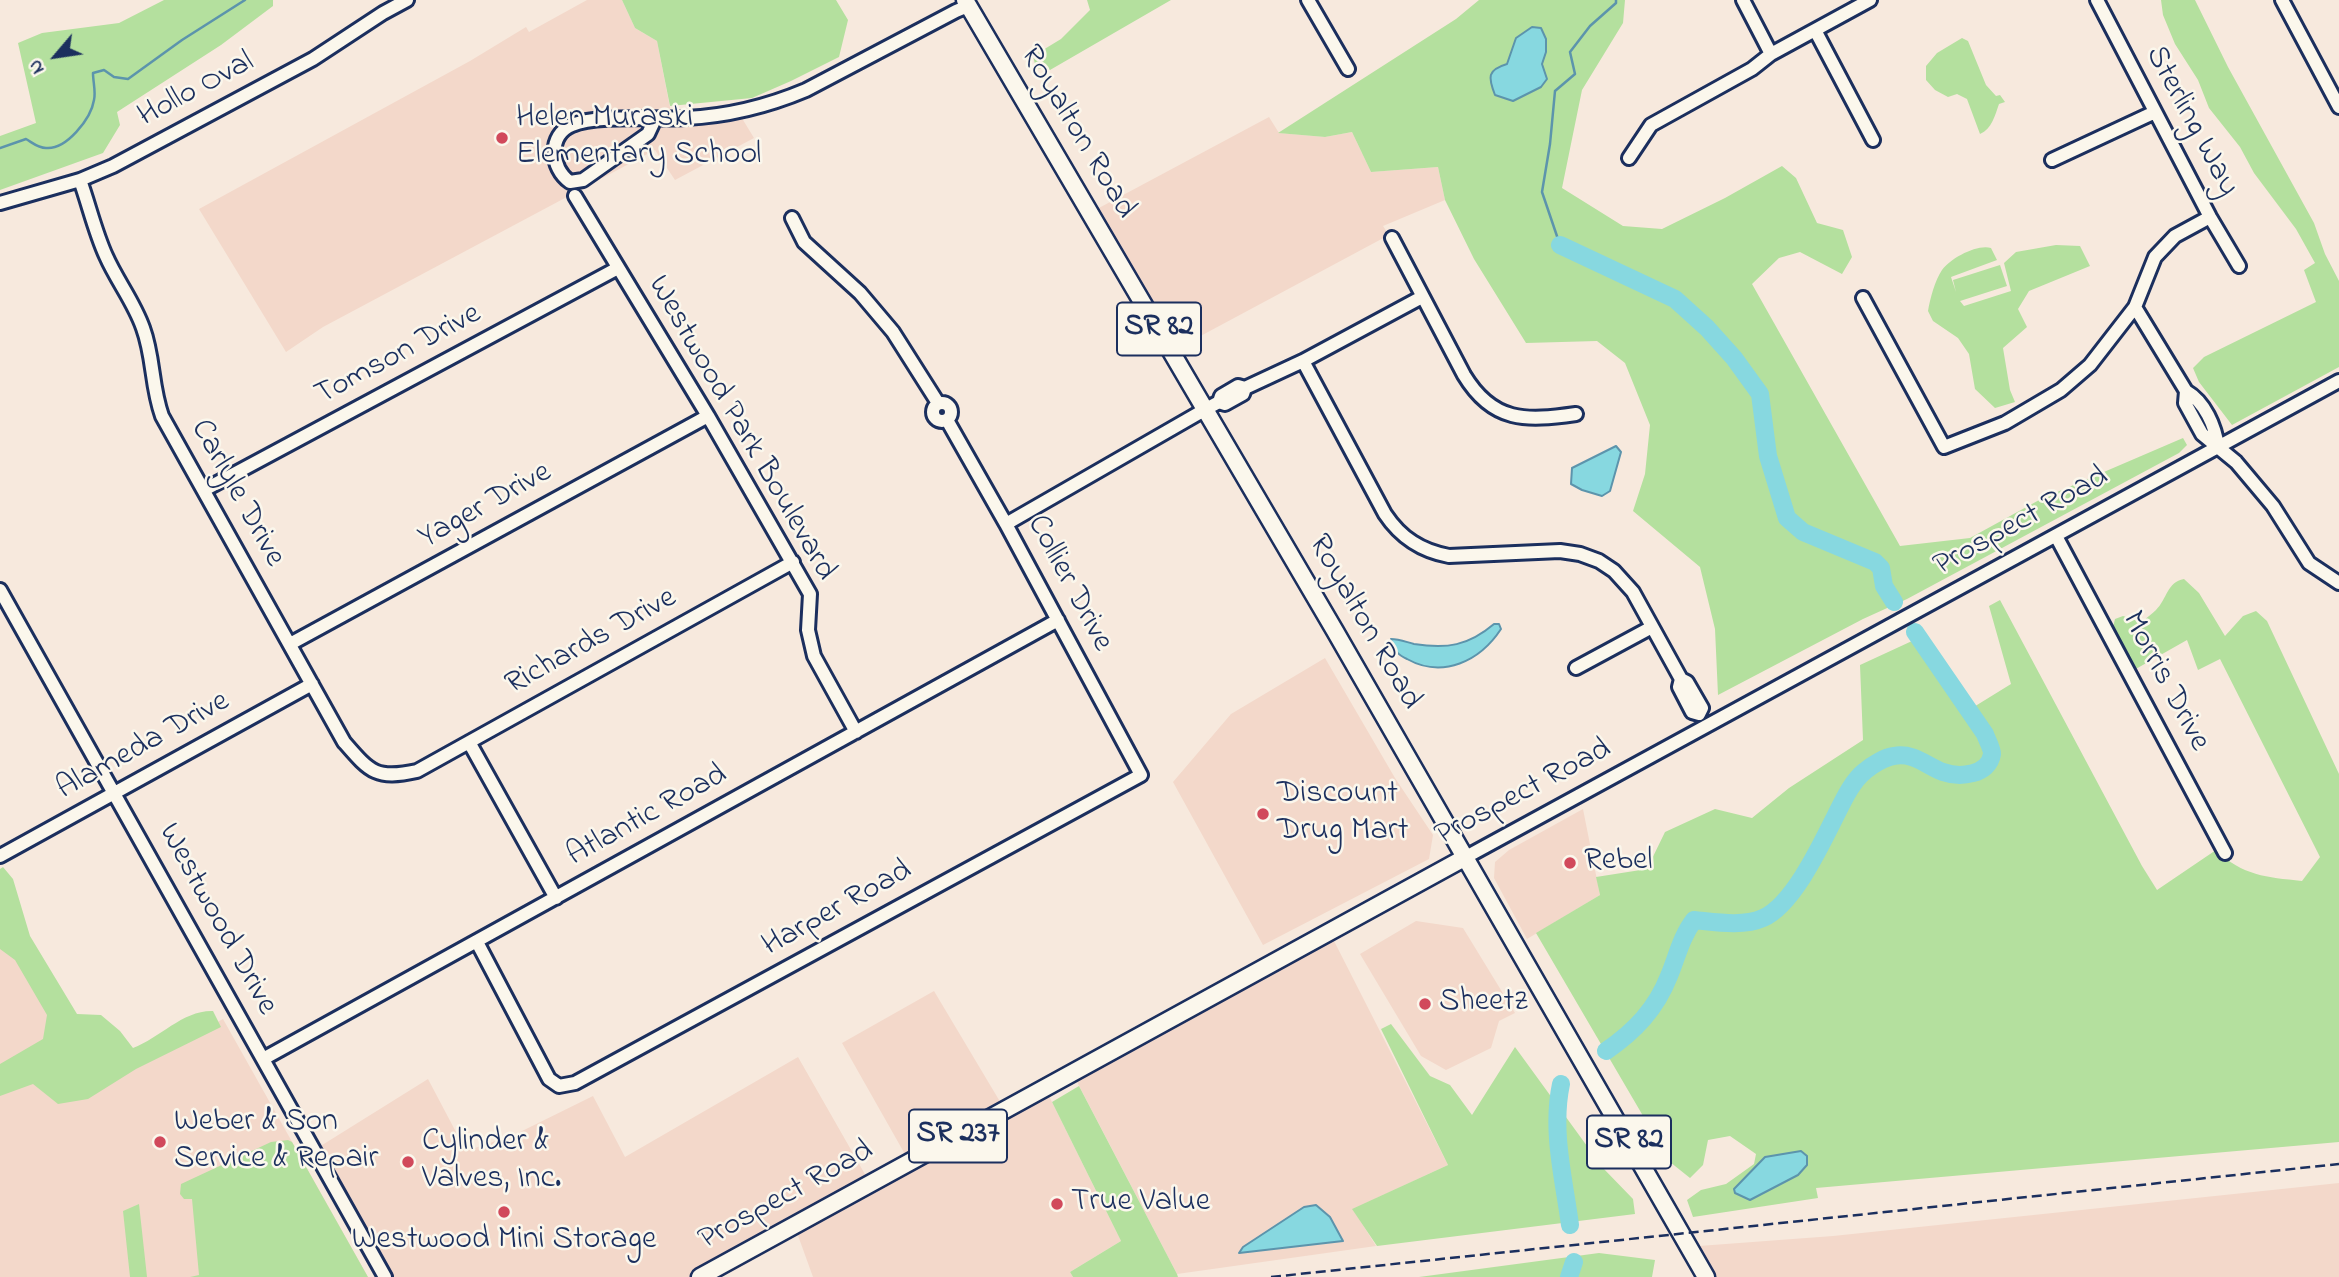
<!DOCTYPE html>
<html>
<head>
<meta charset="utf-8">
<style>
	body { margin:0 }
	#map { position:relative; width:2339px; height:1277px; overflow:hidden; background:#f7e9dd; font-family:"Indie Flower",sans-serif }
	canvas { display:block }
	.north { position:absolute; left:21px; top:21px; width:70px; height:70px; -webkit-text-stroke:5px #fbf7ec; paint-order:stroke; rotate:241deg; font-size:19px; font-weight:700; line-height:28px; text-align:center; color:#1b2f5e }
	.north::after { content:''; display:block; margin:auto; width:24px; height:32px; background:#1b2f5e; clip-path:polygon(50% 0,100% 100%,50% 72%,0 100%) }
</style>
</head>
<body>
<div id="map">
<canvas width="2339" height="1277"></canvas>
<div class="north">N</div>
</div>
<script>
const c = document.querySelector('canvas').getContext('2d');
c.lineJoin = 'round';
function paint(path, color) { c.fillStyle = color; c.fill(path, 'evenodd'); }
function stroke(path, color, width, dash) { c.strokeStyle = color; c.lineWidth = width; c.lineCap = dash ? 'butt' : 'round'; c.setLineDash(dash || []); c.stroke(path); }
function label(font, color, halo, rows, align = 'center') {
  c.font = font + ' "Indie Flower",sans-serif'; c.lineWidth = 5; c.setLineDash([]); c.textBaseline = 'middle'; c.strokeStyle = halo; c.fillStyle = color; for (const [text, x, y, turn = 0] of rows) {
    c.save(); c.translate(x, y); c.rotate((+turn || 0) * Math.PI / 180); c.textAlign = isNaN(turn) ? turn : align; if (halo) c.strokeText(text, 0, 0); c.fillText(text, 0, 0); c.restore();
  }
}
const built = new Path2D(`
	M587,0H622L635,28L657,41L673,123L740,115L754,138L675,180L655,150L323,327L286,352L199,209L470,61L526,27L529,32Z
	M1269,117L1279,133L1325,137L1352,132L1371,172L1438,167L1445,200L1383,226L1389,235L1180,347L1097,209Z
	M1325,658L1395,778L1433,835L1429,859L1263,945L1173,782L1231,714Z
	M1583,809L1600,895L1527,939L1494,878L1495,862L1509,850Z
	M0,890L97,1087L223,1019L368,1277H0Z
	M1416,921L1463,928L1515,1013L1499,1021L1491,1048L1446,1070L1421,1056L1360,954Z
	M1333,939L1448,1165L1353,1209L1376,1246L1177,1274L1075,1078Z
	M934,991L1002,1105L906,1156L842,1043Z
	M798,1057L866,1176L691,1277H393L319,1147L428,1079L466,1151L516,1134L593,1096L625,1157Z
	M1048,1094L1121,1241L1070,1272L1073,1277H813L796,1230Z
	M2339,1183V1277H1716L1699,1246L1833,1236Z`);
const green = new Path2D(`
	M164,0H273V6L221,45L117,112L120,125L103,153L0,190V136L36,123L18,43L42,33L119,23Z
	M622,0H836L848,20L839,57L791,81L752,98L670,106L657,41L635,28Z
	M1087,0H1171L1050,70L1036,68L1033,56L1061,39L1090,10Z
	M1479,0H1625L1623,23L1582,90L1562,188L1623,226L1662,229L1725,198L1782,166L1796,178L1817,223L1843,230L1852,257L1842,274L1800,252L1779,258L1752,284L1900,546L1970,538L2041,499L2183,438L2187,445L2179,453L1907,599L1863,619L1718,695L1715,629L1700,567L1633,511L1645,474L1650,425L1625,363L1597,341L1526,343L1474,259L1445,200L1438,167L1371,172L1352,132L1325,137L1278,133L1456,19Z
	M2161,0H2195L2228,67L2314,223L2325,254L2339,281V367L2232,425L2199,382L2193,368L2204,357L2316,302L2304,270L2315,263L2296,229L2254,173L2240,147L2209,108L2198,80L2175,44L2163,15Z
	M1962,38L1968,41L1986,85L1996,96L2000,95L2005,102L1999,104C1995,115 1992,129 1980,134L1967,99L1957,94L1948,97L1935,90L1926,80V66L1937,53Z
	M2056,245L2080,246L2090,266L2029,291L2018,309L2027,327L2003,348L2010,390L2015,402L1995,408L1975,389L1969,354L1958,338L1933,321L1928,311C1930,299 1935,280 1942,270C1951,258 1977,244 1991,248L1997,260L1951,277L1956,292L1953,280L2000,265L2007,286L1960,301L1964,306L2011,291L2004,263L2016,252Z
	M2184,579L2199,593L2225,636L2243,616L2256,611L2267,621L2339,774V1142L1816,1188L1818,1198L1693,1217L1687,1200L1701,1190L1726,1184L1754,1164L1756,1154L1730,1136L1708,1140L1703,1165L1690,1178L1670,1162L1536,933L1600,895L1596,877L1647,869L1665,832L1715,809L1752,818L1789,788L1863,740L1860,665L1912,641L1964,713L2011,684L1989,606L2000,600L2142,866L2157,890L2216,850C2243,876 2266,877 2302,881L2320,857L2220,659L2198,670L2187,640L2134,670L2113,627L2115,619L2123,616L2142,622C2146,618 2152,614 2156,610C2167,599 2167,582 2184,579Z
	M3,867L13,879L30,936L77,1014L101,1015L120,1031L133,1048C160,1038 183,1010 213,1011L221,1027L136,1069L88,1099L58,1104L33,1084L0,1096V1064L43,1039L47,1015L15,960L0,949V869Z
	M1391,1024L1430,1076L1450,1085L1472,1115L1515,1047L1603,1168L1633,1199L1635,1214L1377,1246L1352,1209L1448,1165L1381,1029Z
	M1079,1086L1177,1274L1178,1277H1073L1070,1272L1121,1241L1052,1102Z
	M288,1140L292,1142L368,1277H190L199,1275L192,1199H184L180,1194L181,1184L271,1142Z
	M139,1204L147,1277H130L123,1211Z
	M1599,1253L1655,1260L1652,1277H1419Z`);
const water = new Path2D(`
	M1532,27L1541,28L1546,39V52L1542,64L1547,79L1541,87L1513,101L1495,95C1488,77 1487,70 1507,64L1516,38Z
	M1616,446L1621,452L1610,491L1602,496L1582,490L1571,484L1572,468Z
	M1494,624H1499L1501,629C1480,661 1443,679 1407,659C1398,655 1392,649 1391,639C1399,639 1406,642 1414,644C1447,649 1468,646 1494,624Z
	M1801,1151L1807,1156V1165L1798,1175L1750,1200L1735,1193L1734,1189L1765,1157Z
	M1316,1205L1330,1217L1343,1241L1239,1253L1243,1247L1304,1207Z`);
const stream = new Path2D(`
	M0,148L26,139C33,143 38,148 46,148C66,150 91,119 94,100C96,92 93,82 93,73L104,70L114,77L128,79L182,40L245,0
	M1560,245L1542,192L1550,144L1555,91L1575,74L1570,52L1590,26L1616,3V0`);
const river = new Path2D(`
	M1560,245L1675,299L1707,328L1734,358L1760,394L1768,456L1787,518L1803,532L1875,562L1881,568L1884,586L1894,602
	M1606,1051C1635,1031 1656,1009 1669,976C1677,957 1681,937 1694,920C1715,922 1743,927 1763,918C1793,905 1821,845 1836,815C1843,801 1852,781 1865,771C1872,765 1885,757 1894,756C1913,752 1927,766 1943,772C1960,778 1989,775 1992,754C1992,748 1987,740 1985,734L1915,632
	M1561,1084C1551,1131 1564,1179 1570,1225
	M1569,1277L1574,1262`);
const minor = new Path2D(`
	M1308,0L1348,69
	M1743,0L1771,54
	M2097,0L2210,217L2239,266
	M2282,0L2339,107
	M1815,30L1873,140
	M655,119L648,134L583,180L570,182C550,168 548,135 572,125C596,114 658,120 686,118C728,116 768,106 806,90L956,11L968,6
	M1629,158L1651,125L1752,69L1771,54L1870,0
	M2052,160L2155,112
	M80,180C89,205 95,232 106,256C117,281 134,302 143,328C154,358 151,385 162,416L344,742C370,772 376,780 417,771L793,562
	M575,196L708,416L810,594L808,630L814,656L856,732
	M0,203L80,180L113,166L313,59L383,13L407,0
	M792,218L804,242L860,293L893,332L938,403
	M1392,238L1464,375C1493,423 1526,421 1576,414
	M1863,298L1944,447L2005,423L2061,390L2090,365L2135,307L2155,257L2175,236L2210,217
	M2135,307L2186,391C2205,402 2215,426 2218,447
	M1303,361L1385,514C1401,538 1421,551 1449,556L1560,551L1580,554L1599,561L1614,571L1633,592L1681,679
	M1245,388L1303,361L1422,297
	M2186,391L2185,403L2202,434L2236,462L2273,506L2309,563L2339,583
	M933 412a9 9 0 1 1 18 0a9 9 0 1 1-18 0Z
	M204,490L618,268
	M1006,524L1206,409L1219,402L1225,404L1243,394L1245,388L1238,386L1221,396L1219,402
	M2056,536L2225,853
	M0,590L385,1277
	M290,644L708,416
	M1576,668L1652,627
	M1681,679L1687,682L1702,708L1699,714L1692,712L1679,687Z
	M469,742L556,898
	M0,856L312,684
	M1466,857L2339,381
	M477,942L549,1079L559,1086L575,1083L1141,775L1006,524L947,420
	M263,1059L1058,620`);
const major = new Path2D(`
	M965,0L1335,631L1706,1277
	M700,1277L1466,857`);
const rail = new Path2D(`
	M1271,1277L2339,1164`);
const markers = [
	[502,138,7,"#d1495b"],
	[1263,814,7,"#d1495b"],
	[1570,863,7,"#d1495b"],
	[1425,1004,7,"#d1495b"],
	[160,1142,7,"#d1495b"],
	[408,1162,7,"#d1495b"],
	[1057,1204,7,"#d1495b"],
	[504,1212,7,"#d1495b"]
];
const shields = [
	[1159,329,84],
	[958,1136,98],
	[1629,1142,84]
];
const shieldNames = [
	["SR 82",1159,329],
	["SR 237",958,1136],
	["SR 82",1629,1142]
];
const streetNames = [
	["Hollo Oval",197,91,-28],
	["Sterling Way",2190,122,62],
	["Royalton Road",1076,133,59],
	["Tomson Drive",399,356,-28],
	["Westwood Park Boulevard",740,429,60],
	["Carlyle Drive",236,494,61],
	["Yager Drive",486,507,-29],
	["Prospect Road",2022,523,-29],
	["Collier Drive",1068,584,62],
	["Royalton Road",1363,623,60],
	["Richards Drive",592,643,-29],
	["Morris Drive",2164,682,62],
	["Alameda Drive",144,747,-29],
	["Prospect Road",1524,794,-28],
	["Atlantic Road",648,817,-29],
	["Harper Road",838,910,-29],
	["Westwood Drive",216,920,61],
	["Prospect Road",787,1197,-29]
];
const poiNames = [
	["Helen Muraski",516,120],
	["Elementary School",516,157],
	["Discount",1277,796],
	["Drug Mart",1277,833],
	["Rebel",1584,863],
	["Sheetz",1439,1004],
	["Weber & Son",174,1124],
	["Service & Repair",174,1161],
	["Cylinder &",422,1144],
	["Valves, Inc.",422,1181],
	["True Value",1071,1204],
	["Westwood Mini Storage",504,1242,"center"]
];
paint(built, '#f3d8ca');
paint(green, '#b4e09e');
paint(water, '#87d8e0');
stroke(water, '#5c94ac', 2);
stroke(stream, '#5c94ac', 2.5);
stroke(river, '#87d8e0', 18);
stroke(minor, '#1b2f5e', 18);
stroke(major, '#1b2f5e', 21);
stroke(minor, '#fbf7ec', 12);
stroke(major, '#fbf7ec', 16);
stroke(rail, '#1b2f5e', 2.5, [10, 5]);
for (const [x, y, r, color] of markers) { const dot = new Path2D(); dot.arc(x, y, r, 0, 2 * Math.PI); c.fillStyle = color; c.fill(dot); stroke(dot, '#fbf7ec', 2.5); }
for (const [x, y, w] of shields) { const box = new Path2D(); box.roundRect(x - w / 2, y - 26.5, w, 53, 5); c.fillStyle = '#fbf7ec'; c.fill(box); stroke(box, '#1b2f5e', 2); }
label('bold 30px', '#1b2f5e', null, shieldNames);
label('32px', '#1b2f5e', '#fbf7ec', streetNames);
label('32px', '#1b2f5e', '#fbf7ec', poiNames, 'left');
</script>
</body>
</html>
